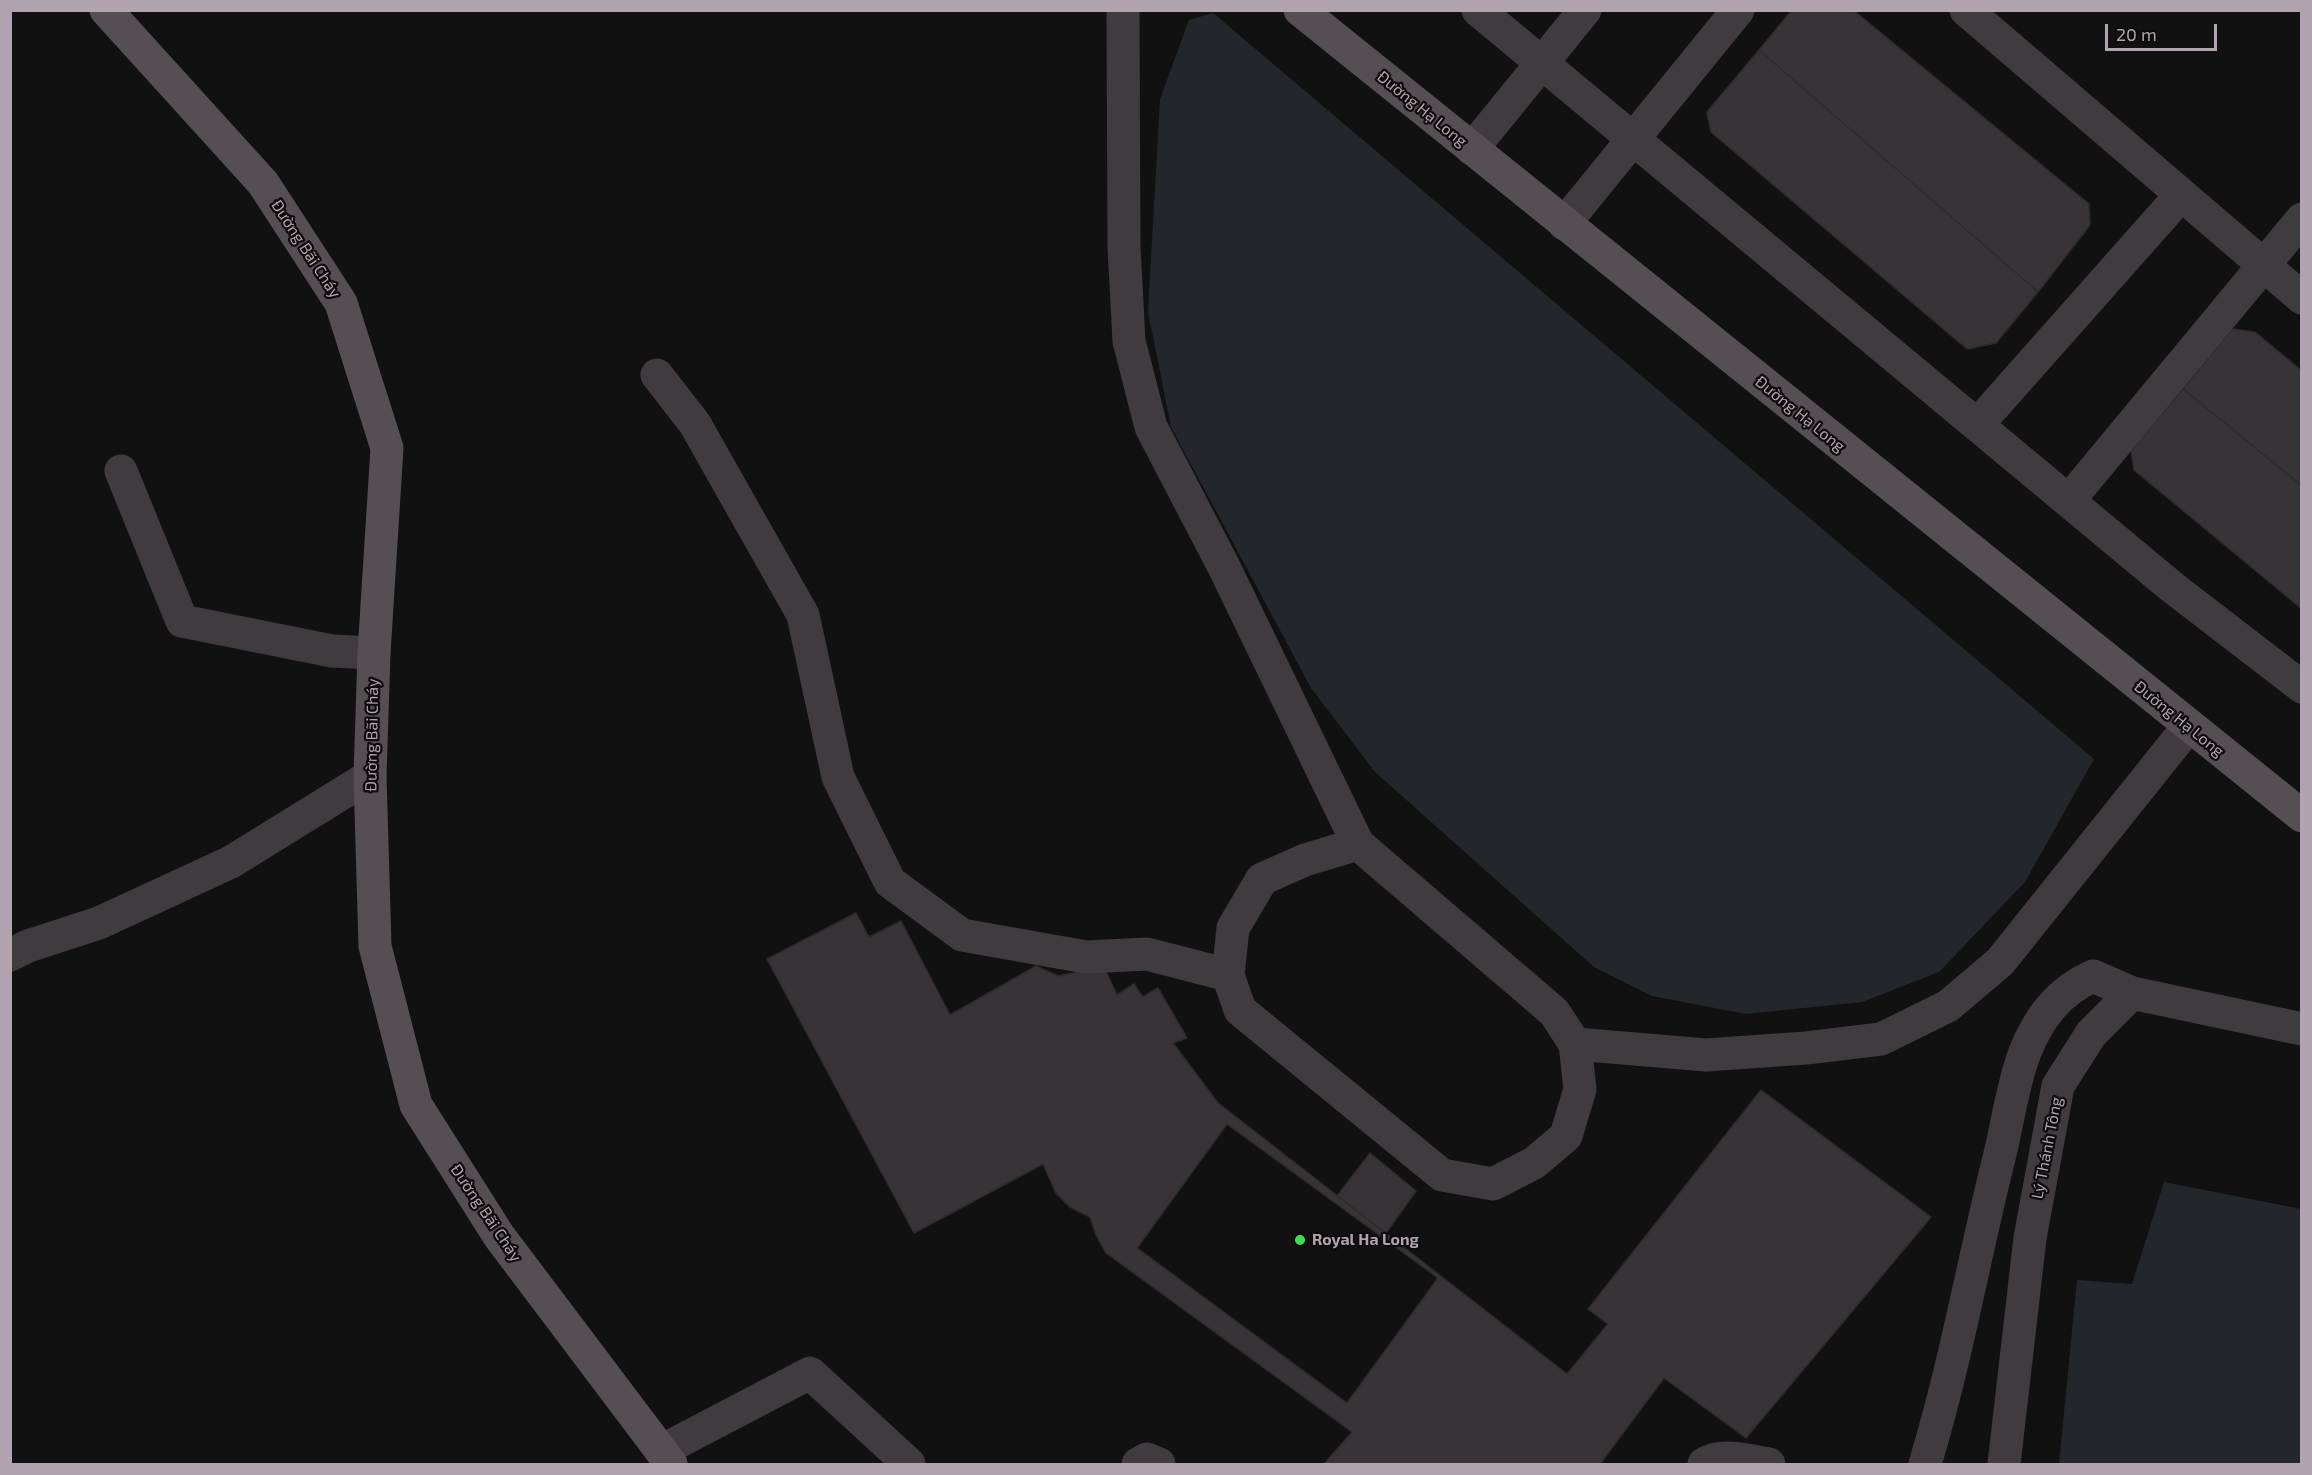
<!DOCTYPE html>
<html>
<head>
<meta charset="utf-8">
<style>
	body { margin:0 }
	#map { position:relative; width:2312px; height:1475px; overflow:hidden; background:#121111; font-family:"Exo 2",sans-serif }
	canvas { display:block }
	.frame { position:absolute; inset:0; border:12px solid #b1a3af; pointer-events:none }
	.scale { position:absolute; left:2105px; top:24px; width:112px; height:27px; box-sizing:border-box; border:3px solid #b1a3af; border-top:0; padding-left:8px; font-size:18px; line-height:21px; white-space:nowrap; color:#b1a3af; -webkit-text-stroke:4px #0d0c0c; paint-order:stroke }
</style>
</head>
<body>
<div id="map">
<canvas width="2312" height="1475"></canvas>
<div class="frame"></div>
<div class="scale">20 m</div>
</div>
<script>
const c = document.querySelector('canvas').getContext('2d');
c.lineJoin = 'round';
function paint(path, color) { c.fillStyle = color; c.fill(path, 'evenodd'); }
function stroke(path, color, width, dash) { c.strokeStyle = color; c.lineWidth = width; c.lineCap = dash ? 'butt' : 'round'; c.setLineDash(dash || []); c.stroke(path); }
function label(font, color, halo, rows, align = 'center') {
  c.font = font + ' "Exo 2",sans-serif'; c.lineWidth = 4.5; c.setLineDash([]); c.textBaseline = 'middle'; c.strokeStyle = halo; c.fillStyle = color; for (const [text, x, y, turn = 0] of rows) {
    c.save(); c.translate(x, y); c.rotate((+turn || 0) * Math.PI / 180); c.textAlign = isNaN(turn) ? turn : align; if (halo) c.strokeText(text, 0, 0); c.fillText(text, 0, 0); c.restore();
  }
}
const green = new Path2D(`
	M1213,13L2094,759L2025,882L1939,972L1862,1002L1746,1014L1652,996L1594,967L1375,772L1311,688L1171,427L1148,312L1160,99L1189,20Z
	M2164,1182L2301,1209V1464H2059L2077,1280L2132,1284Z`);
const building = new Path2D(`
	M1792,10H1853L2089,204L2090,225L2038,292L1759,50Z
	M1759,50L2038,292L1996,343L1967,349L1711,132L1707,112Z
	M2232,329L2255,332L2302,371V486L2183,389Z
	M2183,389L2302,486V609L2134,470L2131,451Z
	M856,913L869,937L901,921L950,1015L1036,966L1058,976L1104,967L1117,995L1134,984L1143,997L1158,988L1187,1038L1173,1043L1218,1103L1567,1374L1608,1324L1588,1309L1761,1090L1931,1217L1746,1438L1664,1378L1600,1464H1324L1352,1432L1106,1253L1096,1235L1090,1217L1070,1207L1056,1193L1043,1164L914,1233L767,959Z
	M1227,1124L1438,1278L1347,1403L1137,1248Z
	M1370,1153L1416,1191L1386,1233L1337,1196Z`);
const minor = new Path2D(`
	M1123,10L1124,247L1129,341L1151,427L1224,567L1358,844
	M1478,10L2172,587L2302,687
	M1966,10L2302,298
	M1472,149L1585,10
	M1564,224L1738,10
	M657,375L695,424L803,615L838,777L890,882L962,935L1086,957L1147,954L1228,975
	M1978,424L2181,195
	M121,471L182,621L332,651L374,653
	M2070,499L2302,219
	M1358,844L1554,1012L1575,1044L1580,1089L1566,1136L1534,1163L1493,1184L1442,1175L1240,1010L1228,975L1233,928L1262,879L1305,860Z
	M10,955L28,946L99,923L231,862L370,776
	M1575,1044L1706,1055L1806,1048L1881,1039L1948,1006L2000,962L2188,727
	M661,1451L810,1373L909,1464
	M1138,1464L1147,1459L1159,1464
	M1704,1464C1721,1452 1750,1461 1769,1464
	M1925,1464C1956,1362 1974,1257 2000,1154C2008,1121 2013,1083 2025,1052C2039,1017 2059,991 2093,976L2132,993
	M2004,1464L2030,1238L2058,1086L2091,1034L2132,993L2302,1029`);
const major = new Path2D(`
	M106,10L263,183L341,303L387,448L374,653L370,776L375,946L416,1105L499,1236L671,1464
	M1300,10L2302,816`);
const markers = [
	[1300,1240,6,"#3cde51"]
];
const streetNames = [
	["Đường Hạ Long",1422,109,39],
	["Đường Bãi Cháy",306,249,57],
	["Đường Hạ Long",1800,414,39],
	["Đường Hạ Long",2179,719,39],
	["Đường Bãi Cháy",372,735,-89],
	["Lý Thánh Tông",2047,1148,-79],
	["Đường Bãi Cháy",486,1213,56]
];
const poiNames = [
	["Royal Ha Long",1312,1240]
];
paint(green, '#23272b');
paint(building, '#373336');
stroke(building, '#2e2b2c', 1.5);
stroke(minor, '#403b3f', 33);
stroke(major, '#554e53', 33);
for (const [x, y, r, color] of markers) { const dot = new Path2D(); dot.arc(x, y, r, 0, 2 * Math.PI); c.fillStyle = color; c.fill(dot); stroke(dot, '#0d0c0c', 2); }
label('16px', '#b1a3af', '#0d0c0c', streetNames);
label('bold 16px', '#b1a3af', '#0d0c0c', poiNames, 'left');
</script>
</body>
</html>
